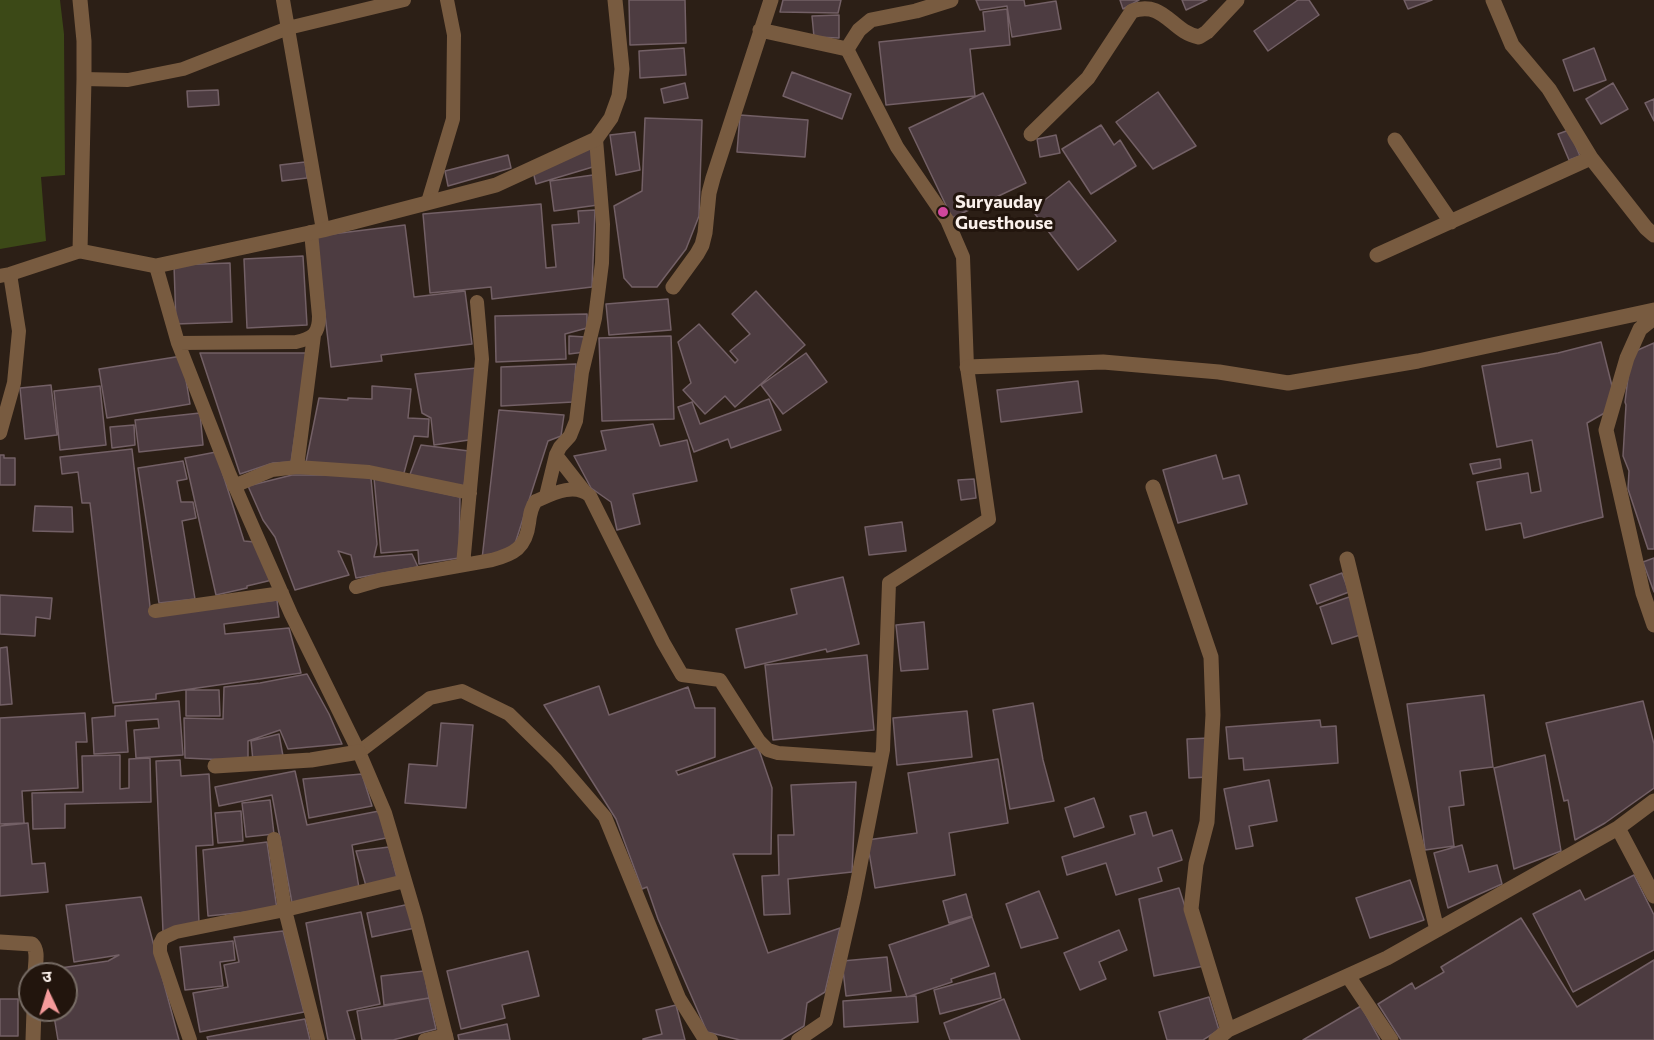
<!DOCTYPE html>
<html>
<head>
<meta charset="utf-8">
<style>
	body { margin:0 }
	#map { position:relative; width:1654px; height:1040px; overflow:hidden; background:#2c1f16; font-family:Commissioner,"Noto Sans Devanagari",sans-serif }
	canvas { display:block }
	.north { position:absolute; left:18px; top:962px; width:60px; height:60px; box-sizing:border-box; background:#22150d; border:2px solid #786d66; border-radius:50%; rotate:356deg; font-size:16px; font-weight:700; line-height:24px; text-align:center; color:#faf0eb }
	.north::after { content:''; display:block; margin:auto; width:21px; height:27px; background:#f59b9b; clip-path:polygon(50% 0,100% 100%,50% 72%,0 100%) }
</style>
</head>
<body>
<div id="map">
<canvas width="1654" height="1040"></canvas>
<div class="north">उ</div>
</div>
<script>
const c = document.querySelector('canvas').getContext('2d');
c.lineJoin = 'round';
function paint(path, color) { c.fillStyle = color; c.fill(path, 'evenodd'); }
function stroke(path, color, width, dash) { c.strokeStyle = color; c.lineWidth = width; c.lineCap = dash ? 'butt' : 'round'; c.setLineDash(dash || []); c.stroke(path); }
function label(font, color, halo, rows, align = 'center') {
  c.font = font + ' Commissioner,sans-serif'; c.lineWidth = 6; c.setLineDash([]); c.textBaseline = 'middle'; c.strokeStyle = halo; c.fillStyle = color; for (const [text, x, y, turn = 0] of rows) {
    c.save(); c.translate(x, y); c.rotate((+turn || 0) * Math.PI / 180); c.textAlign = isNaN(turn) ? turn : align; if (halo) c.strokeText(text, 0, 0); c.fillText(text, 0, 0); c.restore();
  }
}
const green = new Path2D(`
	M0,0H60L64,34L65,175L41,177L46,241L0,249Z`);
const building = new Path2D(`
	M629,0H685L686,43L630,45Z
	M783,0H841L838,13L780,12Z
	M976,0H1024L1025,6L1056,1L1061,29L1012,37L1007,6L980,10Z
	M1120,0H1139L1123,9Z
	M1182,0H1207L1186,10Z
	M1298,0H1309L1319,15L1268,51L1254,31Z
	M1404,0H1432L1408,9Z
	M1007,9L1010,45L970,49L975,96L886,105L879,42L985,31L983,12Z
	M839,15V38L814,37L812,16Z
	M684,48L686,75L640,78L639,51Z
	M1594,48L1606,80L1574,91L1563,60Z
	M792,72L851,94L842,119L783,96Z
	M685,83L688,98L664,103L661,89Z
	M1613,83L1628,109L1601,124L1586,99Z
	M218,90L219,105L188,107L187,91Z
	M1158,92L1196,146L1153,169L1116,122Z
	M983,93L1026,183L952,218L909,128Z
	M1654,99V121L1645,103Z
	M740,115L808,120L805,157L737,152Z
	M645,118L702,120L699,216L686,249L657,287H632L624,278L614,206L642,191Z
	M1101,125L1114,145L1120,140L1136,166L1091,194L1062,149Z
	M1569,130L1580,156L1569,160L1558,134Z
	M635,132L640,170L616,175L610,135Z
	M1056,135L1060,153L1040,157L1037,139Z
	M592,145L596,166L536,184L533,171Z
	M508,155L511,168L448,186L445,171Z
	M305,162L307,178L282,181L280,165Z
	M593,175L598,205L554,211L550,181Z
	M1069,181L1116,241L1078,270L1032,210Z
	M541,204L546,268L556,267L552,225L579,223L578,211L595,210L592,287L492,299L491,287L430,293L423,214Z
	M405,225L414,297L465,291L472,344L381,355L382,361L331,367L316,236Z
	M303,256L307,325L247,328L244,259Z
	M230,263L232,322L176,324L174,265Z
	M756,291L805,345L735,407L725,396L705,414L683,390L691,383L678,342L699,324L735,363L738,360L730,351L750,334L732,314Z
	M668,299L671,330L609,335L606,304Z
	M587,314V328L565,334L566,359L496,362L495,316Z
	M569,336L586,337L585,352L569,354Z
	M671,336L674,419L602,421L599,338Z
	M1601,342L1613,390L1608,411L1587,423L1603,517L1524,538L1521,523L1486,530L1477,482L1528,473L1531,493L1541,491L1532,440L1497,447L1482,366L1558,353Z
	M1654,343V549H1648L1628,489L1629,471L1623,456L1626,405L1625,402L1631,353Z
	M200,353H307L291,462L273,463L240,474Z
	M806,353L827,382L783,414L761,385Z
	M182,356L190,404L107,418L99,369Z
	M576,364L573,402L501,406V367Z
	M477,368L469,440L434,445L431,418L422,413L415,374Z
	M1078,381L1082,412L1001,422L997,390Z
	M51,385L57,435L25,439L20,388Z
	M100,386L106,445L60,450L54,391Z
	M372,386L411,389L408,418L429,419L428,437L414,436L404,473L306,462L319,398L348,400V398L372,399Z
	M769,399L781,430L731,448L728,439L694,452L678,407L692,402L700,424Z
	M499,410L564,415L561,436L548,441L513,550L482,559Z
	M200,413L203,445L139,452L135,420Z
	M653,424L660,446L687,440L697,481L633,494L640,524L617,530L611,502L591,488L574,456L606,450L601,431Z
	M134,425L135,445L112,448L110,427Z
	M421,445L469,451L464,486L409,477Z
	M132,449L151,615L277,600L279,617L224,624L225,634L289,628L301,673L156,694V699L113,703L90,503H82L78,472L62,474L60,457Z
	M216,452L244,541L255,542L272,580L247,586V588L216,595L185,458Z
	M0,455H4V458H15V485H0Z
	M1216,455L1223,479L1239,475L1247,504L1178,523L1163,470Z
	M1500,459L1501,468L1473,474L1470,464Z
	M183,461L187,479L177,481L181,502H193L196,518L182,521L195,599L159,603L138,468Z
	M292,475H348L371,478L377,544L374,557L412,554L418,567L356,578L351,555L338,551L349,575L295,590L275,537L263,520L248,486Z
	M374,478L460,497L459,558L419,564L418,550L381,553Z
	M974,479L976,498L961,500L958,480Z
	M35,506L72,507L73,532L33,531Z
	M902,522L906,551L869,555L865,527Z
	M1654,558V592L1643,562Z
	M1342,573L1349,592L1317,604L1310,585Z
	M843,577L859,644L827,652L826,649L745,668L736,629L797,614L791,589Z
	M0,595L52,598L50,619L36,617L35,636L0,634Z
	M1352,596L1360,635L1332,644L1320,607Z
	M924,622L928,669L901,671L896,625Z
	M7,647L12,704L0,705V648Z
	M867,655L874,730L773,740L765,665Z
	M307,674L329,714L342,744L288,749L280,730L248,741V761L185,758L184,718L223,719L224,687L260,683Z
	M599,686L609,715L688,687L695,708H715V757L676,771L678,775L758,747L772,788L771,854H733L768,953L840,928L825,992L807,1003L804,1026L781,1040H740L707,1032L658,919L647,887L642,889L616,819L544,705Z
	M186,690H219L220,716H186Z
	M1484,695L1493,767L1460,771L1464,805L1449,807L1454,846L1425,850L1407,704Z
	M179,701L183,755L136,758L134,730L159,728L158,719L126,721L128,752L94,754L92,718L115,716V706Z
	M1643,701L1654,744V788L1605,823L1575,840L1568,800L1564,801L1546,723Z
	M1033,703L1043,760L1054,801L1010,809L993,710Z
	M967,711L972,757L897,765L893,718Z
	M85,713L87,742H76L78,788L22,791L24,823L0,824V718Z
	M1320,720L1321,727L1336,726L1338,763L1244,770L1243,758L1229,759L1226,727Z
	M441,723L473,725L466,808L405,803L409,764L437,766Z
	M279,734L283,756L253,761L251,741Z
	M1209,738V777L1189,778L1187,739Z
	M120,755V789L129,788V759L150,758L151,802L65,804V828L33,829L32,793L83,792L82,756Z
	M1545,755L1561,851L1514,869L1494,768Z
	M998,759L1008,823L949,833L955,875L875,888L867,840L917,833L908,773Z
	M180,760L181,776L209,774L213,845L196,846L199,923L163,932L156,761Z
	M295,771L307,825L379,811L386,838L352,845L359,888L292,903L272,795L219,806L215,787Z
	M362,774L372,806L309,818L303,779Z
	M1269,780L1277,821L1249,826L1253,846L1236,849L1224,789Z
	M856,782L852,872L788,879L790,914L764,915L762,876L779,875L778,835H794L791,785Z
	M1094,798L1104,827L1074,837L1065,808Z
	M270,800L274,834L246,837L242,803Z
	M241,811L243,841L218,843L215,813Z
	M1146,812L1153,836L1172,830L1182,860L1158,868L1162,881L1116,895L1106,863L1067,875L1062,857L1135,834L1130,816Z
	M28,823L32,864L45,863L48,892L0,896V826Z
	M267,842L277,909L208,916L203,850Z
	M1462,845L1469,872L1497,865L1502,884L1448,908L1434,853Z
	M389,847L397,878L366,886L356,851Z
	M1634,875L1654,915V950L1573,992L1533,914L1580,890L1585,900Z
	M1410,880L1424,920L1370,938L1356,898Z
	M1179,888L1204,966L1154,976L1139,899Z
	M1039,891L1058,938L1021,948L1006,904Z
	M966,894L972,916L949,923L943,901Z
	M141,897L179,1040H58L53,1010H66V974H48L47,970L108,961L119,955L74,962L66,905Z
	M410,904L415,928L372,937L367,913Z
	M361,912L380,1004L347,1011L355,1040H328L306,923Z
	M972,917L989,966L951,979L952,982L907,997L889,945Z
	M1521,918L1577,1007L1654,960V1040H1401L1378,1004L1412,983L1415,989L1444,972L1441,967Z
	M1119,930L1127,950L1099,962L1106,979L1080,990L1064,953Z
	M283,931L304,1012L200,1032L193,993L228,987L224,965L239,962L234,937Z
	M233,941L235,960L220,962L223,986L185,990L180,947Z
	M528,951L539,996L502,1005L505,1018L461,1029L447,971Z
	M887,957L891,991L846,996L842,961Z
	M424,971L429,998L384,1005L381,976Z
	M995,973L1001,998L940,1014L934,990Z
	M916,996L918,1022L844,1027L843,1001Z
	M1209,997L1219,1030L1203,1040H1167L1159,1012Z
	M429,998L436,1029L393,1040H362L357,1011Z
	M0,999H18V1036H0Z
	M1004,999L1020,1040H950L944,1023Z
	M676,1005L685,1040H643V1039L662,1034L656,1010Z
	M1361,1006L1380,1040H1303Z
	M305,1019L310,1040H208L207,1037Z
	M507,1024L510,1040H459L458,1035Z`);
const lane = new Path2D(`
	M283,0L323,230
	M84,79L128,80L183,69L288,28L404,0
	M428,202L453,119L454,35L447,0
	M156,266L178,343L229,473L291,614L359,752L385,813L416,918L447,1040
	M0,276L10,274L80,251
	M178,343L296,342C313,338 319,334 319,316L311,232
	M0,433L14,383L19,331L10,274
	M556,455L585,492
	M297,467L314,335
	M234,486L272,470L297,467L369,472L470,493
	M546,496L556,455L560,447L570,436L576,421L582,372L595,318L602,263L603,224L596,139
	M463,565L482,359L477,302
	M356,587L380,580L492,560C514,554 526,548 529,523C530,514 531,507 536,501C552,494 575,482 590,496L663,642L682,675L720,680L759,741L768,750L778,753L881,760
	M155,611L282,593
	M359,752L430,698L462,691L509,714L556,760L605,817L679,998L704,1038L711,1040
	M274,839L285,910L318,1040
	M190,1040L160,952V944L163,938L176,932L285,910L405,881
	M425,1040L446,1035
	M798,1040L826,1021L854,898L883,750L889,583L989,519L967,367L963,257L947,220L897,147L847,49`);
const street = new Path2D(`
	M80,0L84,41V79L80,251L156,266L323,230L496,185L596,139L611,118L619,96L622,69L615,0
	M1493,0L1512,45L1549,89L1591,158L1646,228L1654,235
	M760,30L847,49L859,30L871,20L916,11L951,0
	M1031,134L1088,78L1132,11C1165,0 1171,32 1199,37L1207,32L1237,0
	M1395,140L1451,222
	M1377,255L1591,158
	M673,287L697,254L702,245L705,233L709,193L713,178L771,0
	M1654,318L1640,329L1627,358L1606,430L1643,593L1654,625
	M967,367L1103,362L1219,372L1288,383L1418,361L1654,310
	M1153,487L1211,657L1213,715L1207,822L1196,864L1191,909L1228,1030
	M1347,559L1437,930
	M215,766L311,760L359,752
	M1618,828L1654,896
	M0,942L32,944C39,951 35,964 35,974
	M1348,976L1391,1040
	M33,1040L34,1010
	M1216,1040L1228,1030L1387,958L1618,828L1654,801`);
const markers = [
	[943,212,6,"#d1479c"]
];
const poiNames = [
	["Suryauday",955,202],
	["Guesthouse",955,223]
];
paint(green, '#3c4917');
paint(building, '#4d3c41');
stroke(building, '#736066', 1.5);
stroke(lane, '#785b40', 14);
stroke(street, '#785b40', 15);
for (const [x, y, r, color] of markers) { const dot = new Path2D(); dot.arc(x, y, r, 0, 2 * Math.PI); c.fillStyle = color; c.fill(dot); stroke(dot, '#22150d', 2); }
label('bold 18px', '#faf0eb', '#22150d', poiNames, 'left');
</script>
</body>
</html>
